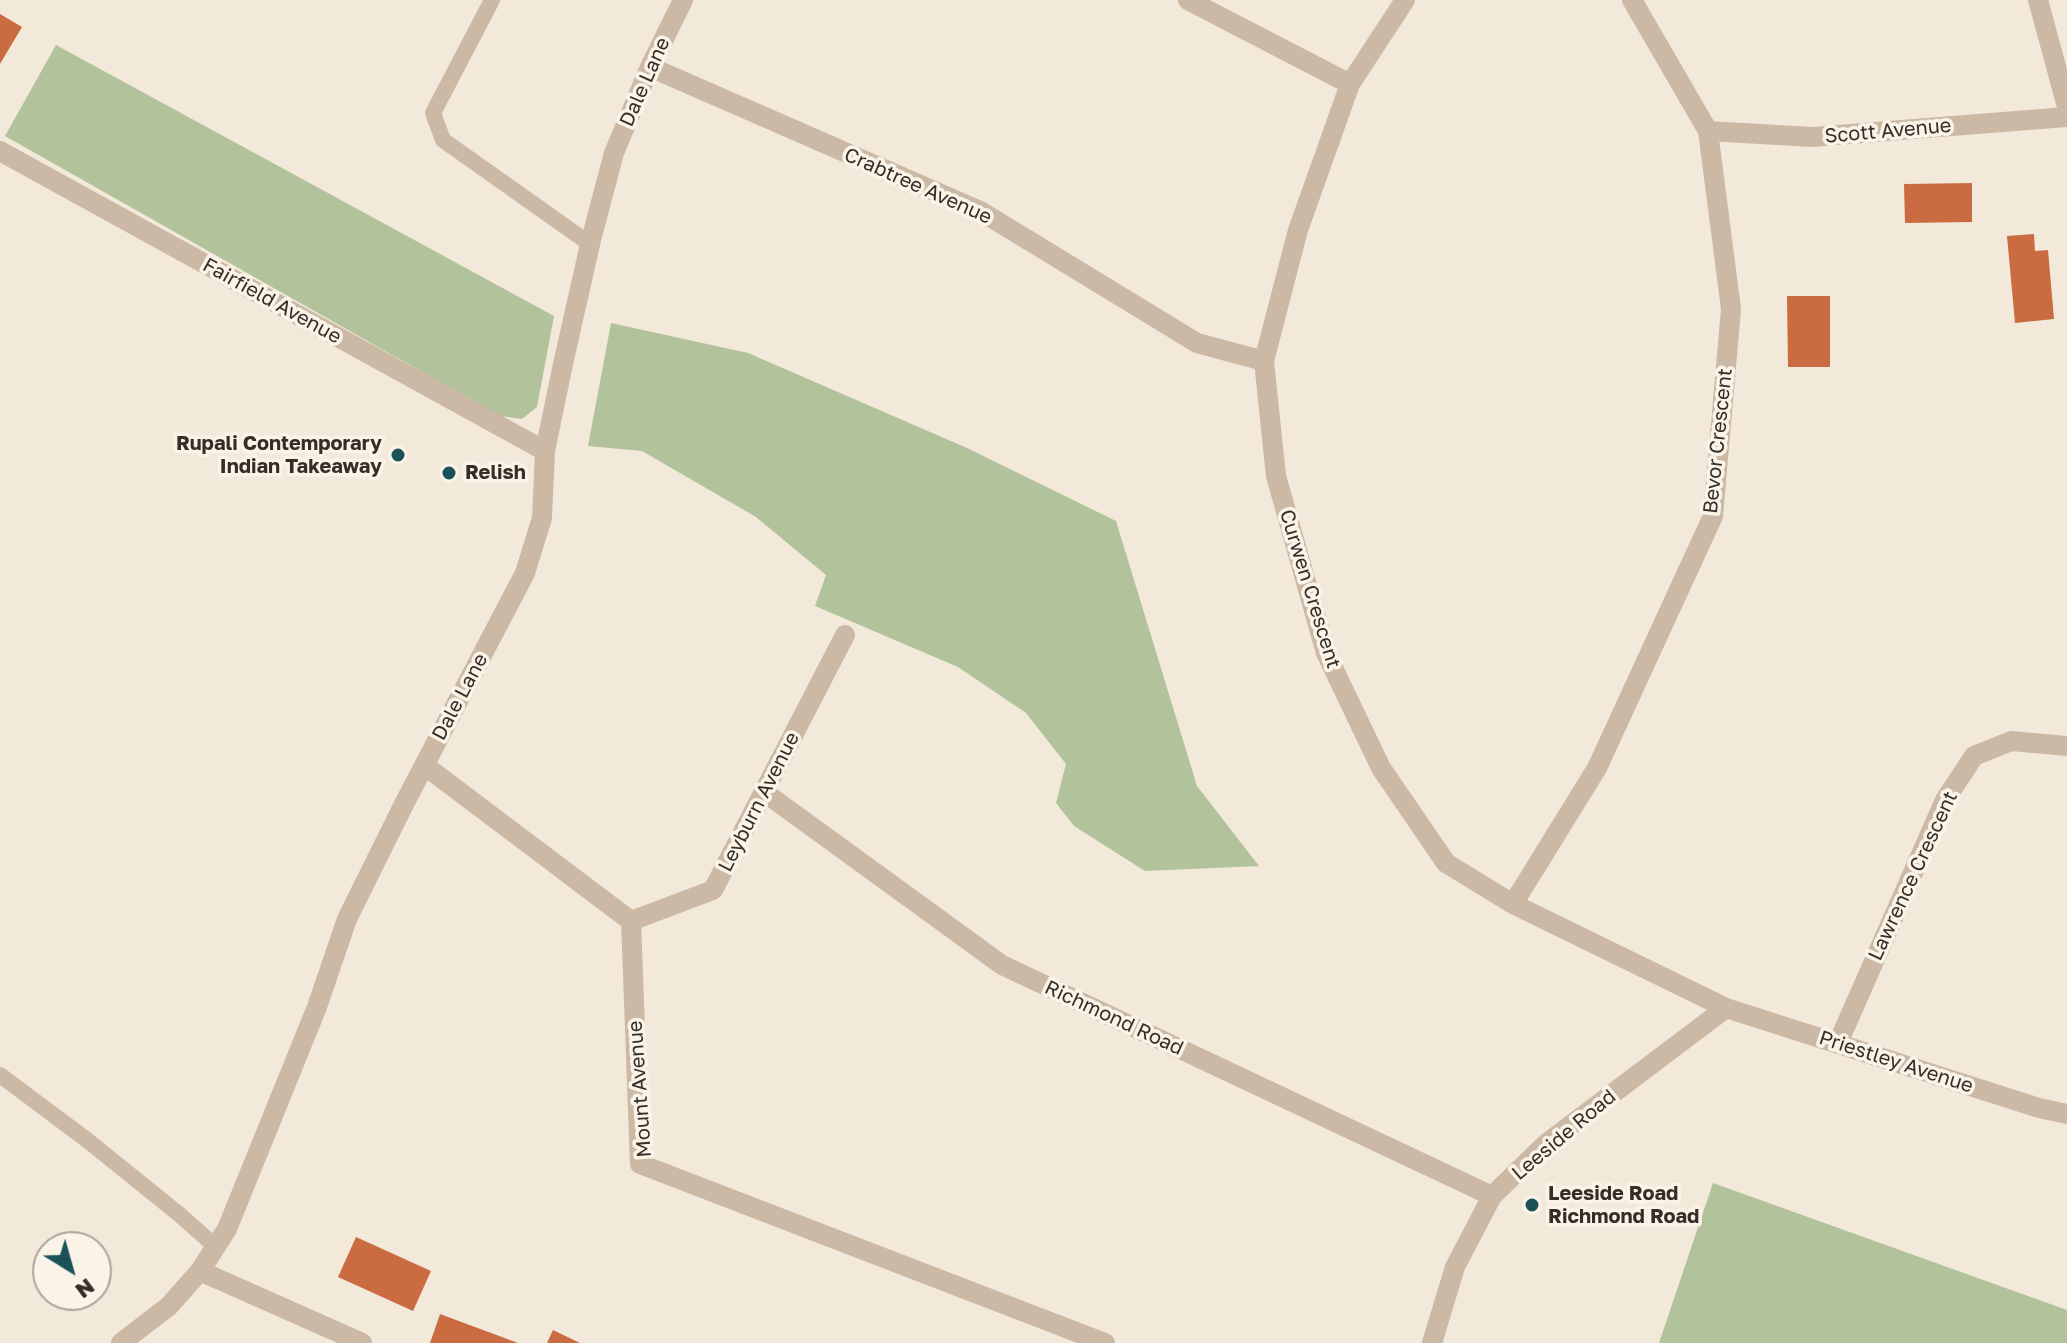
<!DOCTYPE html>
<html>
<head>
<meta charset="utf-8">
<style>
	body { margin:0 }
	#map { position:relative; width:2067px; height:1343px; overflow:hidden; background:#f3e9db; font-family:"Golos Text",sans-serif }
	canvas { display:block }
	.north { position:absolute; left:32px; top:1231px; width:80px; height:80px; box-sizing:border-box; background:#faf3e7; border:2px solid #aca49a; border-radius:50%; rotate:143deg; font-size:22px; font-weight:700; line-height:32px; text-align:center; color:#372d27 }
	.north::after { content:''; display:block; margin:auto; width:28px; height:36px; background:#1b525a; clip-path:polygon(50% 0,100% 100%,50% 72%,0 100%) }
</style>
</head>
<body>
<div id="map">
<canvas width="2067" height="1343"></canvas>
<div class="north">N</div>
</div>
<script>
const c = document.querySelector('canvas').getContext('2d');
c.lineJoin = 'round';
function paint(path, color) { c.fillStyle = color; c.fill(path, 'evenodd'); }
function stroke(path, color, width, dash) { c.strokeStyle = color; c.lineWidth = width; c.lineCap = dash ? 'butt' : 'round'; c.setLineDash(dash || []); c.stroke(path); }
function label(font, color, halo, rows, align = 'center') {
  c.font = font + ' "Golos Text",sans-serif'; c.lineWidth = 7; c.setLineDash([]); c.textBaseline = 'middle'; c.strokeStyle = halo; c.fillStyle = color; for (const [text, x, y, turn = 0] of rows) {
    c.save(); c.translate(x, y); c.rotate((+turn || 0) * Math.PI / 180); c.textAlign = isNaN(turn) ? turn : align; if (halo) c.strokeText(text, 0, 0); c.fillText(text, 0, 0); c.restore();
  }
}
const green = new Path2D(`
	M56,45L554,316L537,407L522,419L500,416L5,136Z
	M611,323L748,353L967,448L1116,521L1197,786L1259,866L1145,871L1074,826L1056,803L1066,764L1026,713L958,667L815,606L826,575L756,517L642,451L588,446Z
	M1713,1183L2067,1310V1343H1659Z`);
const building = new Path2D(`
	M0,14L22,27L0,64Z
	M1972,183V222L1905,223L1904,184Z
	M2034,234L2035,251L2048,250L2054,319L2015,323L2007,236Z
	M1787,296H1830V367H1788Z
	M356,1237L431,1271L413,1311L338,1277Z
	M440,1314L518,1343H430Z
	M553,1330L580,1343H547Z`);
const lane = new Path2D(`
	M492,0L433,113L443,140L590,244
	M0,1075L87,1140L180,1215L216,1247`);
const street = new Path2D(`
	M1188,0L1350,84
	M1405,0L1350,84L1298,230L1264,361L1276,476L1326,653L1381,768L1446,863L1513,904L1726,1008L2039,1108L2067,1114
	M2038,0L2067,107
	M650,67L982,212L1197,343L1264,361
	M1708,131L1812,137L2067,117
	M0,151L545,451
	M424,765L631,921L640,1164L1105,1343
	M764,792L1002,965L1492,1196
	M1513,904L1597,768L1713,516L1731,309L1708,131L1632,0
	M631,921L713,890L845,635
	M1838,1043L1945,800L1974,756L2011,741L2067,746
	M200,1271L362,1343
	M121,1343L169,1306L200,1271L227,1229L317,1007L347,919L404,804L525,573L542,518L545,451L563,364L591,240L614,153L650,67L683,0
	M1432,1343L1455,1267L1492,1196L1547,1143L1726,1008`);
const markers = [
	[398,455,8,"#1b525a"],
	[449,473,8,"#1b525a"],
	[1532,1205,8,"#1b525a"]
];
const streetNames = [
	["Dale Lane",645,82,-66],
	["Scott Avenue",1888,131,-5],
	["Crabtree Avenue",918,186,24],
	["Fairfield Avenue",272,301,29],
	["Bevor Crescent",1718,441,-84],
	["Curwen Crescent",1310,589,73],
	["Dale Lane",460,697,-62],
	["Leyburn Avenue",759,802,-63],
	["Lawrence Crescent",1913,876,-65],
	["Richmond Road",1114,1018,25],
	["Priestley Avenue",1896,1062,18],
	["Mount Avenue",640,1089,-94],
	["Leeside Road",1564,1135,-40]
];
const poiNames = [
	["Rupali Contemporary",382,444,"right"],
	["Indian Takeaway",382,467,"right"],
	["Relish",465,473],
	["Leeside Road",1548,1194],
	["Richmond Road",1548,1217]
];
paint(green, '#b2c29a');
paint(building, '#cb6b41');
stroke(lane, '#cbb9a6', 16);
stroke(street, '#cbb9a6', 20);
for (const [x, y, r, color] of markers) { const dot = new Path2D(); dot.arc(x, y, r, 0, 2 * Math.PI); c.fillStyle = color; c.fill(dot); stroke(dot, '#faf3e7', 3); }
label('20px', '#372d27', '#faf3e7', streetNames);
label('bold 20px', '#372d27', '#faf3e7', poiNames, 'left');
</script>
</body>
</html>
